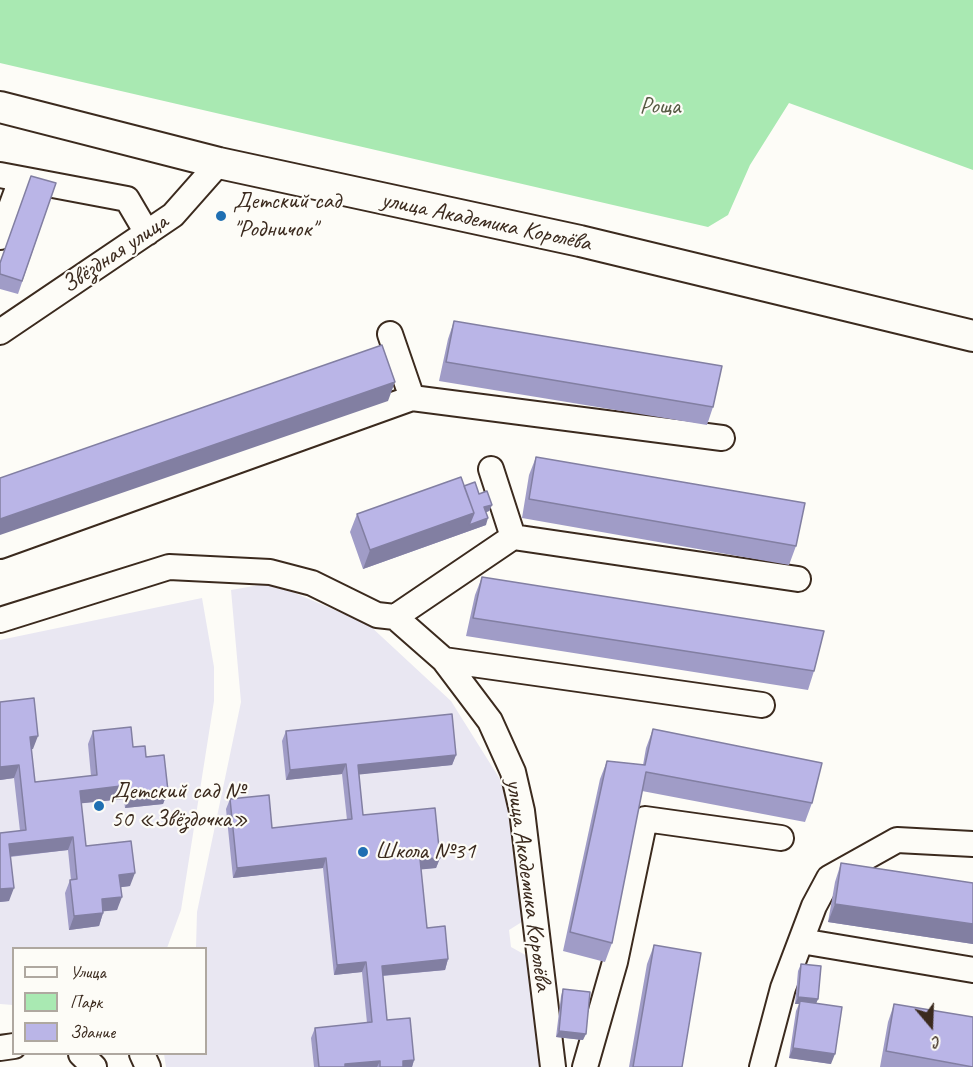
<!DOCTYPE html>
<html>
<head>
<meta charset="utf-8">
<style>
	body { margin:0 }
	#map { position:relative; width:973px; height:1067px; overflow:hidden; background:#fdfcf7; font-family:Caveat,sans-serif }
	canvas { display:block }
	.legend { position:absolute; left:12px; top:947px; width:195px; height:108px; box-sizing:border-box; background:#fdfcf7; border:2px solid #afa8a0; margin:0; padding:8px 10px; list-style:none; font-size:18px; color:#3b2a1e }
	.legend li { display:flex; align-items:center; gap:12px; height:30px }
	.legend b { width:30px; border:2px solid #afa8a0 }
	.north { position:absolute; left:901px; top:995px; width:60px; height:60px; -webkit-text-stroke:4px #fdfcf7; paint-order:stroke; rotate:161deg; font-size:16px; font-weight:700; line-height:24px; text-align:center; color:#3b2a1e }
	.north::after { content:''; display:block; margin:auto; width:21px; height:27px; background:#3b2a1e; clip-path:polygon(50% 0,100% 100%,50% 72%,0 100%) }
</style>
</head>
<body>
<div id="map">
<canvas width="973" height="1067"></canvas>
<ul class="legend">
<li><b style="height:8px;background:#fdfcf7"></b>Улица</li>
<li><b style="height:16px;background:#a9e9b2"></b>Парк</li>
<li><b style="height:16px;background:#bab5e7"></b>Здание</li>
</ul>
<div class="north">С</div>
</div>
<script>
const c = document.querySelector('canvas').getContext('2d');
c.lineJoin = 'round';
function paint(path, color) { c.fillStyle = color; c.fill(path, 'evenodd'); }
function stroke(path, color, width, dash) { c.strokeStyle = color; c.lineWidth = width; c.lineCap = dash ? 'butt' : 'round'; c.setLineDash(dash || []); c.stroke(path); }
function label(font, color, halo, rows, align = 'center') {
  c.font = font + ' Caveat,sans-serif'; c.lineWidth = 4.5; c.setLineDash([]); c.textBaseline = 'middle'; c.strokeStyle = halo; c.fillStyle = color; for (const [text, x, y, turn = 0] of rows) {
    c.save(); c.translate(x, y); c.rotate((+turn || 0) * Math.PI / 180); c.textAlign = isNaN(turn) ? turn : align; if (halo) c.strokeText(text, 0, 0); c.fillText(text, 0, 0); c.restore();
  }
}
const built = new Path2D(`
	M271,583L368,624L451,701L508,792L525,920L509,930L511,947L529,957L547,1067H166L164,1054H206V948H196L197,912L241,702L231,590Z
	M202,598L214,667V701L181,910L167,948H14L13,1005L0,1004V640Z`);
const green = new Path2D(`
	M0,0H973V170L789,103L750,165L728,215L708,227L0,63Z`);
const minor = new Path2D(`
	M0,175L127,199L147,233
	M0,237L21,180
	M0,332L173,215L219,163
	M390,334L412,398
	M491,469L513,537
	M0,546L412,398L722,438
	M395,617L513,537L798,579
	M0,620L169,567L270,572L312,583L377,615L395,617L444,660L490,721L513,772L522,811L553,1067
	M444,660L762,705
	M801,941L973,970
	M0,1048L14,1046
	M81,1054L94,1067
	M142,1054L148,1067
	M585,1067L615,962L645,819L781,838
	M762,1067L783,988L814,906L829,878L897,840L973,844`);
const major = new Path2D(`
	M0,107L219,163L580,241L973,336`);
const wall = new Path2D(`
	M56,183L18,294L0,289V262Z
	M454,321L713,407L707,425L439,381L448,339Z
	M536,457L796,546L789,565L522,518L529,475Z
	M464,486L479,494L492,505L489,511L486,512V525L363,569L350,532L357,514Z
	M482,577L814,671L808,690L466,636L475,595Z
	M0,702L33,749H31L35,782L91,776L88,744L93,731L133,747L146,757L168,791L163,804L125,808L124,799L81,803L86,846L130,886L121,887L117,910L103,911V913L99,926L69,930L65,893L70,880H71L68,850L10,857L9,901L0,902V833L20,831L14,778L0,780Z
	M653,729L812,803L805,822L642,791L612,943L605,962L563,951L600,779L607,761L643,765L646,748Z
	M286,731L456,755L452,765L359,774L363,815L440,858L436,868L421,869L427,928L448,959L445,970L383,976L387,1020L414,1060L412,1067H314L311,1038L315,1028L367,1023L362,972L334,975L323,868L233,878L226,809L230,799L272,828L347,820L342,774L286,780L282,741Z
	M841,863L973,883V944L828,922L835,882Z
	M654,945L682,1067H629L647,964Z
	M801,964L818,999L816,1003L831,1064L789,1058L796,1011L799,1004H795L798,971Z
	M563,989L583,1040L556,1037L561,996Z
	M894,1004L973,1067H880L888,1022Z`);
const shadedWall = new Path2D(`
	M395,382L388,401L0,535V519Z
	M492,505L489,511L482,514L484,507Z
	M474,513L488,518L486,525L363,569L370,550Z
	M38,736L33,749L25,750L30,737Z
	M456,755L452,765L355,775L358,765Z
	M346,764L342,774L286,780L290,770Z
	M19,765L14,778L0,780V767Z
	M129,785L124,799L75,804L80,791Z
	M168,791L163,804L125,808L130,795Z
	M73,837L68,850L4,857L9,844Z
	M326,858L323,868L233,878L237,868Z
	M440,858L436,868L416,870L420,859Z
	M135,873L130,886L115,888L119,875Z
	M14,888L9,901L0,902V889Z
	M122,897L117,910L97,912L102,899Z
	M835,904L973,924V944L828,922Z
	M103,913L99,926L69,930L74,916Z
	M448,959L445,970L378,976L382,966Z
	M366,962L362,972L334,975L337,965Z
	M798,997L818,999L815,1006L800,1001L799,1004H795Z
	M559,1031L586,1034L583,1040L556,1037Z
	M793,1048L835,1054L831,1064L789,1058Z
	M414,1060L412,1067H401L403,1061Z
	M380,1061L377,1067H344L345,1064Z`);
const building = new Path2D(`
	M31,176L56,183L22,281L0,274V263Z
	M454,321L722,366L713,407L446,362Z
	M382,345L395,382L0,519V478Z
	M536,457L805,503L796,546L529,499Z
	M461,477L474,513L370,550L357,514Z
	M475,482L479,494L487,491L492,505L484,507L488,518L469,525L474,513L464,486Z
	M482,577L824,631L814,671L473,618Z
	M34,698L38,736L30,737L35,782L97,775L93,731L131,727L133,747L145,746L146,757L164,755L168,791L130,795L129,785L80,791L86,846L131,841L135,873L119,875L122,897L102,899L103,913L74,916L70,880L77,879L73,837L9,844L14,888L0,889V833L26,830L19,765L0,767V702Z
	M452,714L456,755L358,765L363,815L435,808L440,858L420,859L427,928L445,926L448,959L382,966L387,1020L410,1018L414,1060L403,1061V1067H380V1061L345,1064V1067H319L315,1028L372,1022L366,962L337,965L326,858L237,868L230,799L269,795L272,828L352,819L346,764L290,770L286,731Z
	M653,729L822,763L812,803L646,772L612,943L570,932L607,761L645,765Z
	M841,863L973,883V924L835,904Z
	M654,945L701,953L682,1067H633Z
	M801,964L821,966L818,999L798,997Z
	M563,989L590,992L586,1034L559,1031Z
	M800,1001L842,1007L835,1054L793,1048Z
	M894,1004L973,1017V1067L886,1051Z`);
const markers = [
	[221,216,6,"#1f6fb2"],
	[99,806,6,"#1f6fb2"],
	[363,852,6,"#1f6fb2"]
];
const parkNames = [
	["Роща",660,107]
];
const poiNames = [
	["Детский сад",233,202],
	["\"Родничок\"",233,230],
	["Детский сад №",111,792],
	["50 «Звёздочка»",111,820],
	["Школа №31",375,852]
];
const streetNames = [
	["улица Академика Королёва",486,222,12],
	["Звёздная улица",115,254,-34],
	["улица Академика Королёва",528,885,82]
];
paint(built, '#e9e7f2');
paint(green, '#a9e9b2');
stroke(minor, '#3b2a1e', 28);
stroke(major, '#3b2a1e', 34);
stroke(minor, '#fdfcf7', 24);
stroke(major, '#fdfcf7', 30);
paint(wall, '#a09cc7');
paint(shadedWall, '#827fa2');
paint(building, '#bab5e7');
stroke(building, '#827fa2', 1.5);
for (const [x, y, r, color] of markers) { const dot = new Path2D(); dot.arc(x, y, r, 0, 2 * Math.PI); c.fillStyle = color; c.fill(dot); stroke(dot, '#fdfcf7', 2); }
label('24px', '#565a43', '#fdfcf7', parkNames);
label('24px', '#3b2a1e', '#fdfcf7', poiNames, 'left');
label('24px', '#3b2a1e', '#fdfcf7', streetNames);
</script>
</body>
</html>
